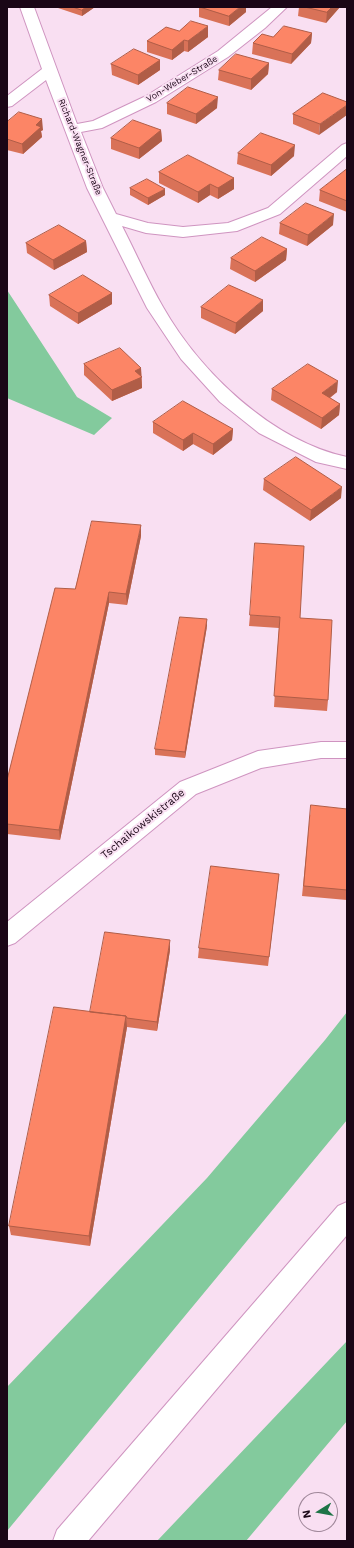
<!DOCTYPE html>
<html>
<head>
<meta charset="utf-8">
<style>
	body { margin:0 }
	#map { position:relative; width:354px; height:1548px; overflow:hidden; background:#f9dff2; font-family:"Work Sans",sans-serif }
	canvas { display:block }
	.frame { position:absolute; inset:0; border:8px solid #1a0616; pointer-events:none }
	.north { position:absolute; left:298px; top:1492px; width:40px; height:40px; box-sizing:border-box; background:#f9dff2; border:1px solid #a0889a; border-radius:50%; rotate:259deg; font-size:11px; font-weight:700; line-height:16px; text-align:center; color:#1a0616 }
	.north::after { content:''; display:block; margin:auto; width:14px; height:18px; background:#1e7447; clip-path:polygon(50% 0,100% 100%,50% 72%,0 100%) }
</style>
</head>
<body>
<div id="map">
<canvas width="354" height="1548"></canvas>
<div class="frame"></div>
<div class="north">N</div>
</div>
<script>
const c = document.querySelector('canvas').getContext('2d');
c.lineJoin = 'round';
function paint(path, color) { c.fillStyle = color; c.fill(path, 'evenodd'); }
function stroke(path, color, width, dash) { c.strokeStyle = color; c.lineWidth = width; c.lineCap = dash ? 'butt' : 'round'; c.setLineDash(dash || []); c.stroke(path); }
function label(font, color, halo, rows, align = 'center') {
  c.font = font + ' "Work Sans",sans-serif'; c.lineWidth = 4; c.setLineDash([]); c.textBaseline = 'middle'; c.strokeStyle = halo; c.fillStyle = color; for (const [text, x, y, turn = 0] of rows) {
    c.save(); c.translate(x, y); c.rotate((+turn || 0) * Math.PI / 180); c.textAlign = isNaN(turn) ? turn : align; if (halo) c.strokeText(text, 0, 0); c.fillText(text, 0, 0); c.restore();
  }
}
const green = new Path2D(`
	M7,290L77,397L112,418L94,435L7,398Z
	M347,1012V1120L7,1531V1387L207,1178L325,1040Z
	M347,1341V1421L246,1541H157Z`);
const street = new Path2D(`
	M20,7H34L77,124L93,121L146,96L218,51L272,7H287L265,28L228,57L156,102L102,128L81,132L103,188L116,214L148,223L183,227L228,223L268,208L342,145L347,143V156L280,214L237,231L183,237L146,233L122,226C136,253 148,281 163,307C200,372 272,441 347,457V469L316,462L259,433L220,402L181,359L147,308L87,188L46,80L12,106L7,107V96L42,69Z
	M321,742H347V758H321L261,768L196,794L15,943L7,946V922L180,782L258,751Z`);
const primary = new Path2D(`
	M347,1202V1235L88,1541H53L57,1530L338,1206Z`);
const wall = new Path2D(`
	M58,7H95L82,16L58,8Z
	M199,7L246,12L229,26L199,17Z
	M299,7H340L326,23L298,16Z
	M179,31L208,37L188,52L184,51L172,60L147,52V41Z
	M312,33L311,43L291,64L252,54L253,43L273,37Z
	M160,60V70L138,85L112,75L111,64Z
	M269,63L268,74L251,90L218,80L219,70Z
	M323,93L319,135L293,124V114Z
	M167,103L217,108L196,124L167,114Z
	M7,122L43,130L41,131L42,137L23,154L7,150Z
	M161,130L162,141L139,159L111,149V138Z
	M238,153L294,156L271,176L237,164Z
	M347,169V212L319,201L320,190Z
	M159,172L234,178V189L218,199L210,195L198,203L159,183Z
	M130,188L165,195L148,205L130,195Z
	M280,223L333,225L307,246L279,234Z
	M86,241L87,252L54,270L27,253L26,243Z
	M287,249L286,260L255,282L230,269L231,258Z
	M112,293V304L78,324L50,306L49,295Z
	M201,307L263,311L235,334L201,318Z
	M84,364L141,368L142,388L112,401L84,375Z
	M272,389L337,392L330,398L340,404L339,415L321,429L271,400Z
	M153,422L233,429L232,440L213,455L193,444L183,451L153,433Z
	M264,479L341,498L310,521L263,490Z
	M141,536L127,605L109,603L60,840L7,834V780L75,589Z
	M250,615L300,618L328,700L327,711L274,707L279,628L249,626Z
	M207,626L185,758L155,755V749Z
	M347,809V900L302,896L310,815Z
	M279,874L268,966L198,958L199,948Z
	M170,950L157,1031L127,1027L90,1246L11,1235L9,1226L90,1012Z`);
const shadedWall = new Path2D(`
	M86,7H95L82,16V10Z
	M240,7H246V12L229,26V16Z
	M332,7H340L326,23L327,12Z
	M208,26V37L188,52V41Z
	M312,33L311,43L291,64L292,54Z
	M184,40V51L172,60V50Z
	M160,60V70L138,85V75Z
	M269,63L268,74L251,90V79Z
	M218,97L217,108L196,124V114Z
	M347,105V115L319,135L320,124Z
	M42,119L43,130L41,131L42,137L23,154L22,144L36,125Z
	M161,130L162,141L139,159V148Z
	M295,145L294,156L271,176V165Z
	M234,178V189L218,199V188Z
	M210,184V195L198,203V192Z
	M165,189V195L148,205V198Z
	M334,214L333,225L307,246L308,235Z
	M86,241L87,252L54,270L53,260Z
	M287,249L286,260L255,282V271Z
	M112,293V304L78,324V313Z
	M263,300V311L235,334L236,323Z
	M141,368L142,388L112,401V390L135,371Z
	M338,381L337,392L321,404L322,393Z
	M340,404L339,415L321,429L322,418Z
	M233,429L232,440L213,455V444Z
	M193,433V444L183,451V440Z
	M342,487L341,498L310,521L311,510Z
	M141,525V536L127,605L126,594Z
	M109,592V603L60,840L59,830Z
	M207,619V626L185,758V752Z
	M279,874L278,884L268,966L269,957Z
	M170,940V950L157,1031V1022Z
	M126,1016L127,1027L90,1246L89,1236Z`);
const building = new Path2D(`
	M73,7H86L82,10Z
	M200,7H240L229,16Z
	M305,7H332L327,12Z
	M191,21L208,26L188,41L184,40L172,50L147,41L166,27L179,31Z
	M284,26L312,33L292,54L253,43L262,34L273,37Z
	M134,49L160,60L138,75L111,64Z
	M236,54L269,63L251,79L219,70Z
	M188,87L218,97L196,114L167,103Z
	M323,93L347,102V105L320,124L293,114Z
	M19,112L42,119L36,125L41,127L22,144L7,139V122Z
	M133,120L161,130L139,148L111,138Z
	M261,133L295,145L271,165L238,153Z
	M188,155L234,178L218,188L210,184L198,192L159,172Z
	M347,169V201L320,190Z
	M147,179L165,189L148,198L130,188Z
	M306,203L334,214L308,235L280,223Z
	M59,225L86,241L53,260L26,243Z
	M262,237L287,249L255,271L231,258Z
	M83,275L112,293L78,313L49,295Z
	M229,285L263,300L236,323L201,307Z
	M120,348L141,368L135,371L142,377L112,390L84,364Z
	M308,364L338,381L322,393L340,404L322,418L272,389Z
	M183,401L233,429L213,444L193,433L183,440L153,422Z
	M296,457L342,487L311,510L264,479Z
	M92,521L141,525L126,594L109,592L59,830L7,824V780L55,588L75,589Z
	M255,543L304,546L300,618L332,620L328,700L274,696L280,617L250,615Z
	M180,617L207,619L185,752L155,749Z
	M311,805L347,809V890L304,886Z
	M211,866L279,874L269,957L199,948Z
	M105,932L170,940L157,1022L127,1018L126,1016L90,1012Z
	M54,1007L126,1016L89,1236L9,1226Z`);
const farStreetnames = [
	["Von-Weber-Straße",182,79,-31],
	["Richard-Wagner-Straße",80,147,68]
];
const streetNames = [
	["Tschaikowskistraße",143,824,-39]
];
paint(green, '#83ca9d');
stroke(street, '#cf94c0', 2);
stroke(primary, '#cf94c0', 2);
paint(street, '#fff');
paint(primary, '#fff');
paint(wall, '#d97258');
paint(shadedWall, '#b05d47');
paint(building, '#fc8566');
stroke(building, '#b05d47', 1);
label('9px', '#1a0616', '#f9dff2', farStreetnames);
label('11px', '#1a0616', '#f9dff2', streetNames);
</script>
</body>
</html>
